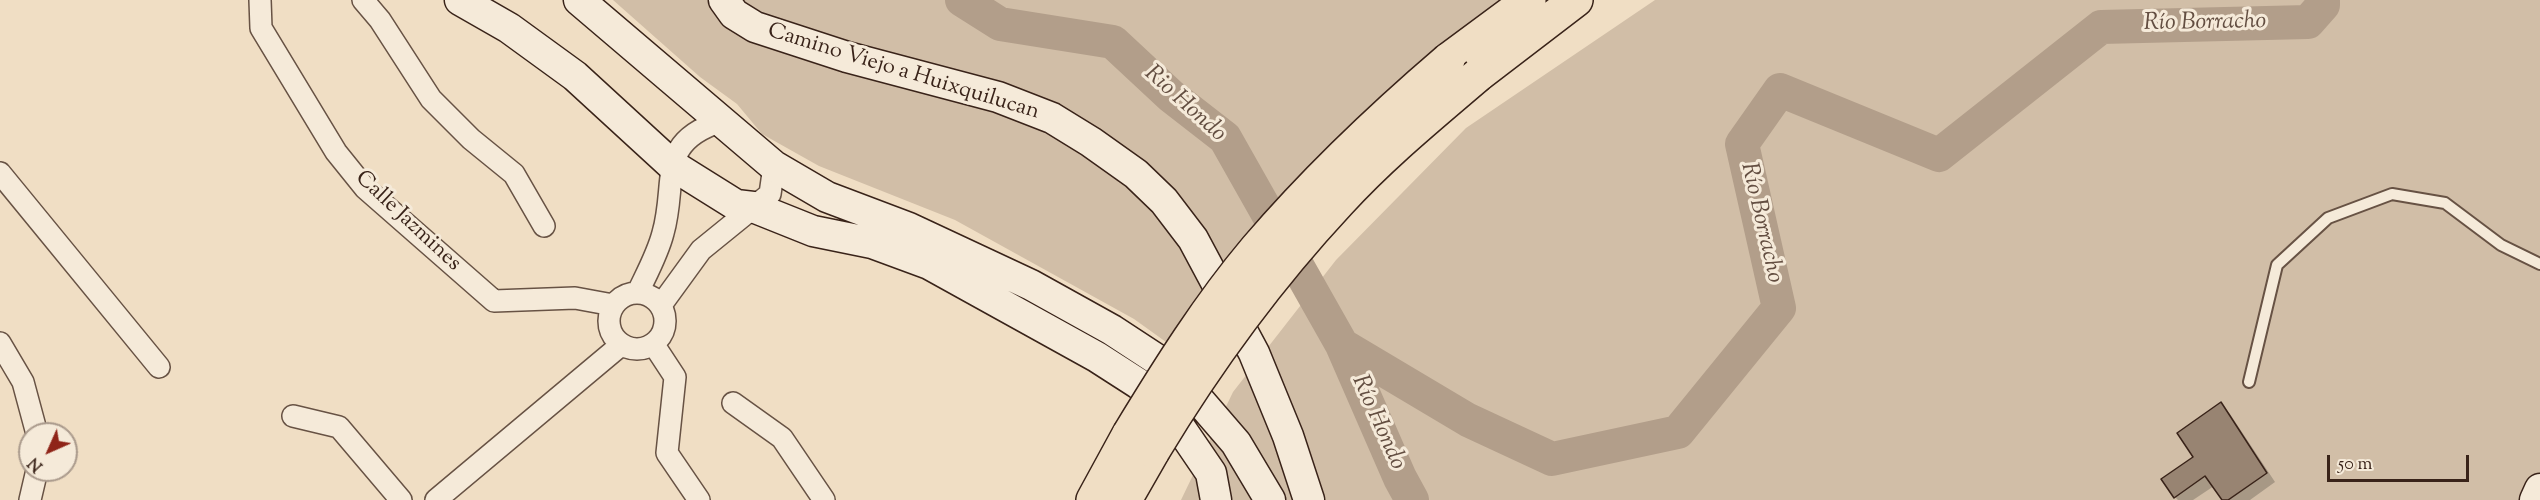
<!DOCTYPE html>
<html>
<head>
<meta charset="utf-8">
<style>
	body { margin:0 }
	#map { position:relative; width:2540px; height:500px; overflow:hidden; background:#f0dec4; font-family:"Sorts Mill Goudy",serif }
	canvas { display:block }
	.north { position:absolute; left:18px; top:422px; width:60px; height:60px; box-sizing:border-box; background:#f5ead9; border:2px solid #aa9a8c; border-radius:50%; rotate:225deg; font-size:16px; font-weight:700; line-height:24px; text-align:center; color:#392319 }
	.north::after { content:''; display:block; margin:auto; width:21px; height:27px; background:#8f2418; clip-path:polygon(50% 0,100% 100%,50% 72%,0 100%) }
	.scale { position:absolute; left:2327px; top:455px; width:142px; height:27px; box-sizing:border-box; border:3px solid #392319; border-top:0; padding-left:8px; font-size:18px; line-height:21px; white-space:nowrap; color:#392319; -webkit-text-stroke:4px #f5ead9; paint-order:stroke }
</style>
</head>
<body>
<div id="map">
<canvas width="2540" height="500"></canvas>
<div class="north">N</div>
<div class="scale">50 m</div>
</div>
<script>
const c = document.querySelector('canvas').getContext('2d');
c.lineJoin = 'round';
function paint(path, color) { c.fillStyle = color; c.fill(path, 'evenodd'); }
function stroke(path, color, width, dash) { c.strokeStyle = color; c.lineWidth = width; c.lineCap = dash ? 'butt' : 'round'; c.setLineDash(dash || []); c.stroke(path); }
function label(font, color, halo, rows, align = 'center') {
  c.font = font + ' "Sorts Mill Goudy",serif'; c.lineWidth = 6; c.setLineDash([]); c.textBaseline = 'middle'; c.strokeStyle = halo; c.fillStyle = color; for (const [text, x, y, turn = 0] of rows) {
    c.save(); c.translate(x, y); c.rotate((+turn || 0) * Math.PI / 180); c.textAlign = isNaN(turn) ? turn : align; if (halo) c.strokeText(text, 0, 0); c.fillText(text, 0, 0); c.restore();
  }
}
const green = new Path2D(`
	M613,0H1507L1173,347L1134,319L955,220L819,166L762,134L737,104L700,77Z
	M1655,0H2540V500H1181L1233,392L1336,260L1466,128Z`);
const shadow = new Path2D(`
	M2221,404L2230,414L2275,482L2250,500H2224L2214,486L2193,500H2178L2175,497Z`);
const river = new Path2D(`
	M962,0L1000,24L1113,42L1171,96L1225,138L1342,345L1400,478L1412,500
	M1342,345L1468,420L1552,459L1678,432L1779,308L1742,144L1780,90L1939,155L2101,27L2308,22L2323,5V0`);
const building = new Path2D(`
	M2221,402L2267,473L2228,500H2222L2205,476L2174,498L2161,479L2193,457L2177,433Z`);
const service = new Path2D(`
	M2249,382L2277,265L2328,218L2392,194L2445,203L2501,245L2540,264`);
const minor = new Path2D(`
	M260,0L261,28L336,152L365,188L494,301L575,298L613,305
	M363,0L380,20L431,99L471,139L514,174L544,226
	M0,173L159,367
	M638,292C647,273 658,253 663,233C678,181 655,142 722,121
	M609 321a28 28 0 1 1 56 0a28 28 0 1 1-56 0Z
	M661,305L701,250L770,194L774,166
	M0,343L23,382L37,434
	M654,345L675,377L667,453L699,500
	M733,403L782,438L824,500
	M293,416L339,427L401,500
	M30,500L37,470
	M436,500L621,345`);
const secondary = new Path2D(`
	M460,0L509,28L575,76L672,165L736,205L753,207L813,231L872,243L929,264L1097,357L1139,384L1166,407L1211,473L1216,500
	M579,0L774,166L827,197L909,228L1031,285L1112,330L1173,370L1236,443L1270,500
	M724,0L734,14L755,27L847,57L998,97L1052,118L1091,142L1136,174L1164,201L1193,239L1254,353L1288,436L1309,500
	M2535,500L2540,489`);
const motorway = new Path2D(`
	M1448,60L1529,0
	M1478,75L1576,0
	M1093,500L1129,434
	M1125,500L1153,451`);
const motorwayBridge = new Path2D(`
	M1129,434C1168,370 1208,306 1256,249C1315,180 1379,119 1448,60
	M1153,451C1206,363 1269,277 1339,202C1381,156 1430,116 1478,75`);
const streetNames = [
	["Camino Viejo a Huixquilucan",903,73,17],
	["Calle Jazmines",407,222,43]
];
const waterNames = [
	["Río Borracho",2205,24,-1],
	["Rio Hondo",1184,105,42],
	["Río Borracho",1760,223,77],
	["Río Hondo",1377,423,66]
];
paint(green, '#d1bea7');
paint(shadow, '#0003');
stroke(river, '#b29e8a', 34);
paint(building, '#988472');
stroke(building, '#392319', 1.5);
stroke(service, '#675244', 14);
stroke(minor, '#675244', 24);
stroke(secondary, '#392319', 33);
stroke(motorway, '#392319', 36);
stroke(service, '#f5ead9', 10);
stroke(minor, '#f5ead9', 21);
stroke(secondary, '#f5ead9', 30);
stroke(motorway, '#f0dec4', 33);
stroke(motorwayBridge, '#392319', 36, []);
stroke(motorwayBridge, '#f0dec4', 33);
label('22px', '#392319', '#f5ead9', streetNames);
label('italic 24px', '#634e41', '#f5ead9', waterNames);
</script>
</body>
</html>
